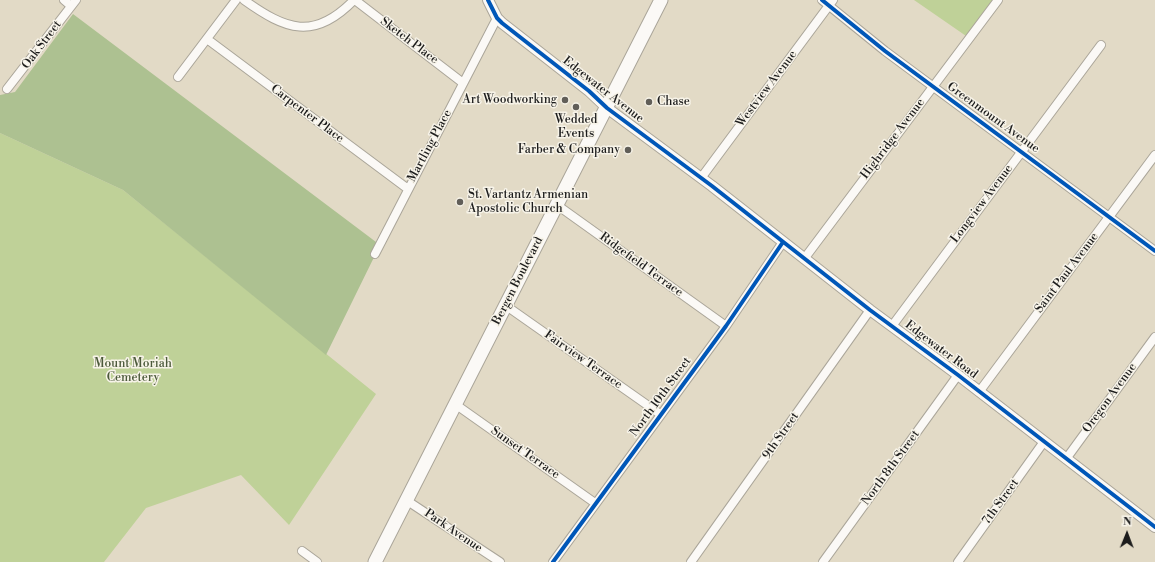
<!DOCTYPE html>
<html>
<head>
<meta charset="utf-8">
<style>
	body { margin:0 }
	#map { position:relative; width:1155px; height:562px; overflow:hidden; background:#e2dac6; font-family:"Libre Bodoni",serif }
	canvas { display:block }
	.north { position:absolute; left:1107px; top:514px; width:40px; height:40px; -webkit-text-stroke:3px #f7f3e8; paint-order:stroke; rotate:1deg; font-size:11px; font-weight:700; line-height:16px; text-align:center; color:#1c1c1c }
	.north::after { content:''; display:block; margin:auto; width:14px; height:18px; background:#1c1c1c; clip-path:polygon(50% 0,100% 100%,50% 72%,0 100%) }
</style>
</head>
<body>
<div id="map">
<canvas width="1155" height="562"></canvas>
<div class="north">N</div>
</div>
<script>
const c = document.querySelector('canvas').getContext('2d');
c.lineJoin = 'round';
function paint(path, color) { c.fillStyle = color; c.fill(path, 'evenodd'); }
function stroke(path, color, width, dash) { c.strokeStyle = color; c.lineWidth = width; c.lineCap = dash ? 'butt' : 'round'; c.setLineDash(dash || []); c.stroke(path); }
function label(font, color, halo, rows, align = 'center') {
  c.font = font + ' "Libre Bodoni",serif'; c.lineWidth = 3; c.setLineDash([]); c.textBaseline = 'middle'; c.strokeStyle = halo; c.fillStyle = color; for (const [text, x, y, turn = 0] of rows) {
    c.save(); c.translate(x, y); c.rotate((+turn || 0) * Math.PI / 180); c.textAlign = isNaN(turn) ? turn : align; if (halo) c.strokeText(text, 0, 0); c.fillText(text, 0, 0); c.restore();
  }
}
const green = new Path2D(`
	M914,0H998L969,38Z
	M0,133L123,190L376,394L289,525L241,475L146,508L104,562H0Z`);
const forest = new Path2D(`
	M73,14L380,245L326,355L123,190L0,133V95L15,92Z`);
const minor = new Path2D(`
	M64,0L71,6
	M244,0C286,30 314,41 354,0
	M355,0L463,83
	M822,0L885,51L1155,251
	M207,39L408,189
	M178,77L236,0
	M7,89L76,0
	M701,178L833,0
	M557,205L726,326
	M375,254L497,18
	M804,259L998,0
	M505,305L660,414
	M892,326L1101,45
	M979,392L1155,155
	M455,404L595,503
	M1066,459L1155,337
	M406,500L500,562
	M302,551L317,562
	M553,562L726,326L783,242
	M691,562L870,310
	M823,562L958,375
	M958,562L1043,443`);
const tertiary = new Path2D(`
	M488,0L497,18L502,23L589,91L607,108L712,186L870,310L958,375L1155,527`);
const primary = new Path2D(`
	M375,562L661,0`);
const cycleway = new Path2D(`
	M488,0L497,18L502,23L589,91L607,108L712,186L870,310L958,375L1155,527
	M822,0L885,51L1155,251
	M553,562L726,326L783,242`);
const markers = [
	[565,100,4,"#615e58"],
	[649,102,4,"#615e58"],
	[576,107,4,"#615e58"],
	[628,150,4,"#615e58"],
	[460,202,4,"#615e58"]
];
const streetNames = [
	["Sketch Place",409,41,37],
	["Oak Street",42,45,-53],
	["Westview Avenue",767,89,-53],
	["Edgewater Avenue",603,90,38],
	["Carpenter Place",307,114,37],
	["Greenmount Avenue",993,118,36],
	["Highridge Avenue",893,139,-53],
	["Martling Place",430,146,-62],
	["Longview Avenue",982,204,-53],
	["Ridgefield Terrace",641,265,36],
	["Saint Paul Avenue",1067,273,-53],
	["Bergen Boulevard",518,281,-63],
	["Edgewater Road",941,350,37],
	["Fairview Terrace",583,360,35],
	["North 10th Street",661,397,-54],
	["Oregon Avenue",1110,398,-54],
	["9th Street",781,436,-55],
	["Sunset Terrace",525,453,35],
	["North 8th Street",891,468,-54],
	["7th Street",1001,502,-54],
	["Park Avenue",453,531,34]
];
const poiNames = [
	["Art Woodworking",557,100],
	["Chase",657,102,"left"],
	["Wedded",576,120,"center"],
	["Events",576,134,"center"],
	["Farber & Company",620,150],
	["St. Vartantz Armenian",468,195,"left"],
	["Apostolic Church",468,209,"left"]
];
const parkNames = [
	["Mount Moriah",133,364],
	["Cemetery",133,378]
];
paint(green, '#bfd198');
paint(forest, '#adc191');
stroke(minor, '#aaa599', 10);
stroke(tertiary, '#aaa599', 12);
stroke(primary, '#aaa599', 15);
stroke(minor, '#fbf9f6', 8);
stroke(tertiary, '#fbf9f6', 10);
stroke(primary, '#fbf9f6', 13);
stroke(cycleway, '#0057b8', 4);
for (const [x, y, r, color] of markers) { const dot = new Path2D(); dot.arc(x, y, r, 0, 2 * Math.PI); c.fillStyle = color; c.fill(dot); stroke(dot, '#f7f3e8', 1.5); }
label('12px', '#1c1c1c', '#f7f3e8', streetNames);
label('12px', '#1c1c1c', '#f7f3e8', poiNames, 'right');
label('12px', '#4b593a', '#f7f3e8', parkNames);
</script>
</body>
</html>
